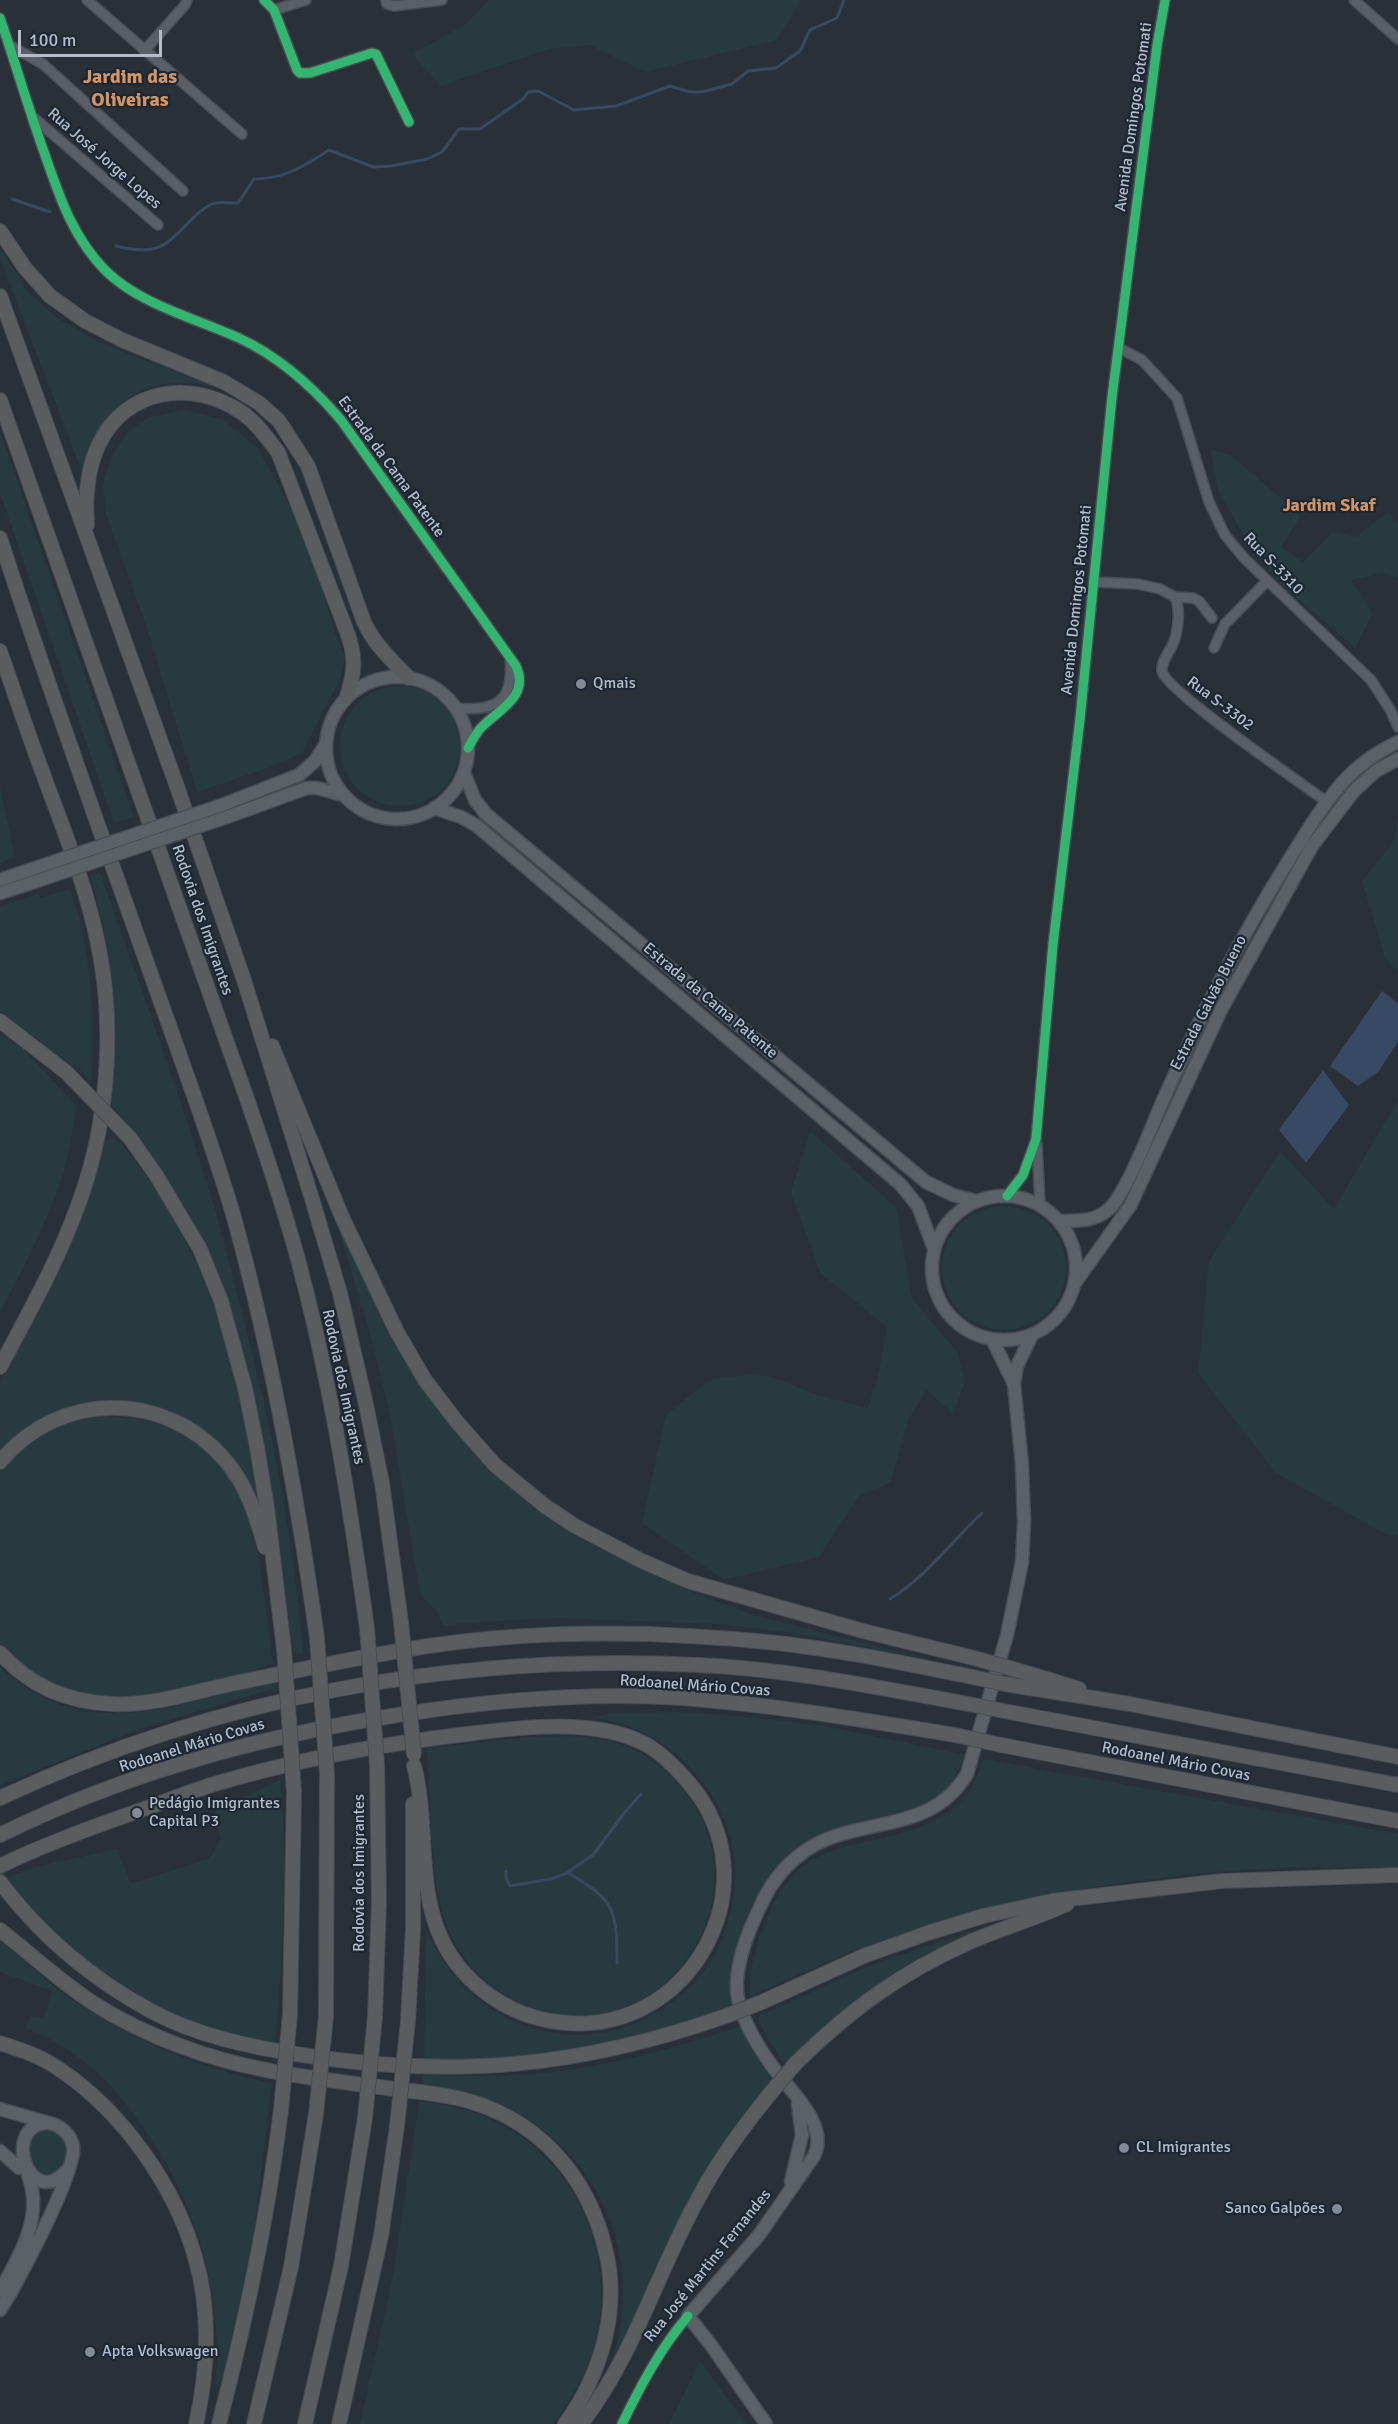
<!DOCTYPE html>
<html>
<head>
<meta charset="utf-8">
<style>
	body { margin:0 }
	#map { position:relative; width:1398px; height:2424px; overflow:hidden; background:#2a3038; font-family:Signika,sans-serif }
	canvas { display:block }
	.scale { position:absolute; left:18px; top:30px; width:144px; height:27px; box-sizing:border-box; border:3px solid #b4bcc9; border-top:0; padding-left:8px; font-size:18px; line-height:21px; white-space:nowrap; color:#b4bcc9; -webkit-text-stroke:4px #1d2633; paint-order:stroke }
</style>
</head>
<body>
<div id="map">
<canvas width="1398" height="2424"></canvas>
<div class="scale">100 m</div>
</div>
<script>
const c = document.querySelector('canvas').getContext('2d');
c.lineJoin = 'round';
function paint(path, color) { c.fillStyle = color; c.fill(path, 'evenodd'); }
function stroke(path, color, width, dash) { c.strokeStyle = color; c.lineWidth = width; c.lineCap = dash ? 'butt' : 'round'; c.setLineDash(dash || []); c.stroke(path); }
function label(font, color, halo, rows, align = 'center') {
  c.font = font + ' Signika,sans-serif'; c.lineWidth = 4.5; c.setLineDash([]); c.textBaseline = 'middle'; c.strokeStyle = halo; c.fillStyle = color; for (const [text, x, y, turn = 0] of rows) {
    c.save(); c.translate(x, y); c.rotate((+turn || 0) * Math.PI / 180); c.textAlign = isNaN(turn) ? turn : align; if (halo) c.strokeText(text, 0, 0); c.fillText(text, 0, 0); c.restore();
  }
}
const green = new Path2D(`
	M489,0H801L777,40L645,72L590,45L549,49L441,86L412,54L465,25Z
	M0,248L27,291L57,318L101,343L215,387C205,385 193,382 183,383C123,383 97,421 83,474L0,259Z
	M185,410L221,419L258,448L295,516L317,570L334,631L345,657L341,677L302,753L271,767L197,792L146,625L106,514L103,487L109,462L127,432L149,417Z
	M0,432L15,475L134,817L114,823L0,493Z
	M1210,449L1231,455L1301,516L1281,547L1303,562L1333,532L1356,537L1388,512L1398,523V578L1385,573L1351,580L1373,613L1355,648L1283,586L1248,543L1218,490Z
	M340 746a60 60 0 1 1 120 0a60 60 0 1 1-120 0Z
	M0,786L15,857L0,863Z
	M1398,815V971L1385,958L1362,881L1395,840Z
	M100,872C138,982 180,1092 213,1203C223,1237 231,1271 240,1305C270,1420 294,1534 303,1653L294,1655L266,1463L233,1319L216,1276L128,1124L111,1104C119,1020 114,957 90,876Z
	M70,889C92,952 95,1015 91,1082L74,1063L70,1064L0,1011V907L38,894L40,898Z
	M0,1034L24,1050L77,1106C73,1124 71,1143 67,1160C52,1214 26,1263 0,1312Z
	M1398,1100V1534L1389,1536L1276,1473L1198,1373L1209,1261L1280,1151L1334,1209Z
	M810,1131L896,1207L912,1298L958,1353L965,1382L953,1414L927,1390L909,1418L891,1482L858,1497L819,1557L724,1580L642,1523L666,1415L694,1392L713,1379L757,1374L781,1380L814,1394L868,1408L879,1372L887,1327L820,1273L791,1192Z
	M114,1137C137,1160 154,1186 171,1214C229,1315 246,1419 266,1532L256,1500L183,1421L87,1406L0,1453V1383L69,1248L95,1179L105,1141Z
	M329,1197L374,1299L489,1468L529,1505L576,1537L690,1591L753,1615L924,1658L793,1633L720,1624L555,1618L464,1623L444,1626L436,1610L420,1594L390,1415L370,1334Z
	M942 1268a62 62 0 1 1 124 0a62 62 0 1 1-124 0Z
	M106,1416C125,1417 142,1419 160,1424C260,1455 261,1578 273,1663L240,1675L172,1692L118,1701L41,1684L0,1649V1471C36,1433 54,1423 106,1416Z
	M0,1667C82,1747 180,1704 275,1680L276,1688L142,1728L0,1785Z
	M679,1712L750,1717L825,1726L965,1755C960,1766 956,1778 948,1787C915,1823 858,1817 816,1835C785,1849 764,1879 750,1909C736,1941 729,1972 732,2007C711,2014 689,2024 667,2030C588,2052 506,2062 424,2061L426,1928C465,2026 580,2068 668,2005C687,1992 703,1976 714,1956C728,1930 735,1903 735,1873C734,1843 727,1817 710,1792C680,1748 644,1726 592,1717L615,1713Z
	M531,1737C563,1736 595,1734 626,1746C647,1754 665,1769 680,1786C773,1894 662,2056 531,2007C493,1993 459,1962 446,1924C429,1876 431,1800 427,1748Z
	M983,1759L1398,1834V1867C1347,1867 1295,1866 1244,1870C1116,1878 987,1903 867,1946C827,1960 789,1980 750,1996C748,1970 756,1945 766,1921C804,1829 857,1856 929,1823C941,1817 954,1810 963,1799C973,1788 978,1774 983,1759Z
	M280,1780C288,1868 283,1955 275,2043C172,2035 67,1959 7,1878L39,1866L117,1849L131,1884L210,1858L221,1838L213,1817L216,1811Z
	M994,1924C913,1956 845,2002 785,2065L768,2039L757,2017L873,1964Z
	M0,1941C23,1958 43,1979 67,1996C128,2040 199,2068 272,2083L253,2239L222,2381L216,2386C222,2297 201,2217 153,2142C118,2088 86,2053 26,2028L30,2016L44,2018L52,1991L0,1972Z
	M740,2026L751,2049L772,2080C735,2126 700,2175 674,2229C652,2275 638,2328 609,2369C648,2264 603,2148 497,2104C473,2094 447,2091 421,2088L423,2074C444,2075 466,2076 487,2076C573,2076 659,2054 740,2026Z
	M419,2101C443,2105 468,2108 490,2119C577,2159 620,2256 594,2348C585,2376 570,2401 553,2424H360L393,2276Z
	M47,2129C81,2138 71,2186 30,2170L25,2140L29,2135Z
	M700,2361L746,2424H669Z`);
const water = new Path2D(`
	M1382,991L1398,1003V1042L1378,1072L1358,1086L1330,1066Z
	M1323,1070L1349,1105L1306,1163L1279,1130Z`);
const stream = new Path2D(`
	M12,199L50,212
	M116,246C160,257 166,245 195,216C201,211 207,205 215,203C222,202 231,203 238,203L254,179C284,179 305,166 329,150L373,167L391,166L427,159L442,152L459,129H480L523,99L528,92L538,91L574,110L616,106L670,86L690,92H702L732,84L748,71L776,68L800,51L810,30L837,18L844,0
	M890,1599C926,1577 951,1542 982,1513
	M506,1871V1878L510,1886L551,1879L567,1873L581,1863L593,1855L625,1812L641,1794
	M568,1873C615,1900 617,1910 617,1963`);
const minor = new Path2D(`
	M87,0L242,134
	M264,0L274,10L297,70L300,73H310L372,53L376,54L409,122
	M386,0L387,4L394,6L442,0
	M1354,0L1398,39
	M274,10L306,0
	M0,18C15,62 28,107 44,152C59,195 72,237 106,271C139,304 197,319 239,338C280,357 312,386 341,420L516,666C529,695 502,708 485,724C477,730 473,740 468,748
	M9,45L43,64L183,191
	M144,51L185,5L187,0
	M33,117L158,225
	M1119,348L1142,360L1177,398L1209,502L1225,535L1244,558L1371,680L1391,711L1398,727
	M1094,582L1138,584L1160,589L1175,597L1193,598L1199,601L1212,618
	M1175,597C1181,609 1178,634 1172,646C1168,654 1161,662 1162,671C1165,690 1304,785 1327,802
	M1214,648L1225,624L1267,581
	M456,708C497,712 514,701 510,658
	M1037,1144L1040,1205
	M1007,1196L1023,1175L1036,1139L1053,944L1080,719L1112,397L1157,46L1165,0
	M622,2424C641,2385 660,2349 688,2316`);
const major = new Path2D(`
	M326 748a71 71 0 1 1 142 0a71 71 0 1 1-142 0Z
	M464,773L475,800L486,814L926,1182L953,1195L976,1201
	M222,805L299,775L315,761L325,745
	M434,808L461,817L477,826L900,1184L918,1206L934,1249
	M227,817L307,788H317L343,795
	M0,880L32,869
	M0,893L37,881
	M932 1268a72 72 0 1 1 144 0a72 72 0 1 1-144 0Z
	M1059,1221C1077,1221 1096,1222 1110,1208C1127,1192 1153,1123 1164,1098C1199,1019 1238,942 1284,868C1302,839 1320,808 1343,782C1358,765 1377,752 1398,742
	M1075,1283L1130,1206L1221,1010L1312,846L1354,791L1376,771L1398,759
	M992,1339L1014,1384
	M0,2109L56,2125C65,2130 71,2136 73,2146C78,2169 16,2287 0,2310
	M46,2123C0,2127 31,2214 68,2169
	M0,2151L19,2168
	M791,2181L802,2135L798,2104
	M0,2291C20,2256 44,2216 28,2175
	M766,2424L711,2345L688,2316L759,2235L814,2156C830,2124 788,2089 772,2066C757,2045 740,2018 737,1992C735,1964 747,1934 759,1909C772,1878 795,1852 827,1839C878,1819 934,1828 967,1774L1007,1635L1022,1562L1024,1523L1022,1465L1014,1384L1017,1366L1032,1335`);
const highway = new Path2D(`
	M0,231L25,268L50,296L85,321L122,340L224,382L259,403L279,421L308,466L364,622C375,645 391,660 409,678
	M0,296L174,778L244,980L312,1199L340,1293L365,1400L382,1483L401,1622
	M0,400L230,1051C253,1115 275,1180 294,1245C329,1371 349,1499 367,1628
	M87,525C85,497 87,469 99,444C126,388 192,379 241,412C256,422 267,438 278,452L347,632C356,656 355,672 347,696
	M0,538C48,687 101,833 153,980C180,1057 210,1136 233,1214C272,1354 297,1495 317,1638
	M0,651C14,691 27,731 42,771C63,828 86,885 98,944C114,1020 109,1108 86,1182C66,1247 32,1307 0,1367
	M0,1021L66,1072
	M272,1046L342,1217L397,1332L425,1380L457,1422L495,1465L545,1506L575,1526L642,1561L688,1581L863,1631L970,1657
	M130,1138L156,1175L200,1249L221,1301L245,1388L257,1447L267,1508L284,1649
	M0,1462C59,1390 165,1390 225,1460C247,1485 256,1516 265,1547
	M0,1653C31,1687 67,1702 113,1704C152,1706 193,1692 231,1684C299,1670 367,1655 435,1645C547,1629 665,1631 777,1643C840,1650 902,1663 963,1675
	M1010,1668L1079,1689
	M1005,1684L1130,1704L1398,1757
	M1009,1712L1398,1785
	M1001,1745L1398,1821
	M0,1798C218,1696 459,1653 698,1665C788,1669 875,1687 963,1703
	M0,1835C125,1773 261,1736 398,1715C493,1700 587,1692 682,1698C774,1705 864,1720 955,1735
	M0,1866C45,1844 91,1828 138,1811C164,1802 191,1791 218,1783C299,1759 383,1744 467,1734C522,1727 597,1717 647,1745C664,1755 677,1769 689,1783C776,1884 689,2040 558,2022C509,2016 464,1985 442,1940C416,1886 429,1822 414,1766
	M0,1882C40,1935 92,1979 151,2011C197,2036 251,2047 302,2055C454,2079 581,2067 726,2016
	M0,1930C31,1954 61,1982 93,2003C121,2021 153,2036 183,2047C246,2071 313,2078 379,2087C416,2092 457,2094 491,2109C551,2134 590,2186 605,2248C621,2308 601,2375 565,2424
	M762,2002L866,1955L928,1933L983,1916L1052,1901L1222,1881L1398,1875
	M290,2014L294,1792
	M326,2016L327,1774
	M375,2017L379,1901L377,1765
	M408,2021L413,1929V1804
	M0,2043C22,2050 43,2057 62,2071C123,2113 175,2186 195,2257C211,2310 208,2371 196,2424
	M795,2064C851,2009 900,1973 972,1941C1003,1928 1036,1918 1067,1904
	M219,2424C246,2320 268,2216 281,2110
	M254,2424L291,2267L316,2114
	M305,2424L341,2266L365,2118
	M339,2424L381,2236L397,2126
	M581,2424C634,2356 657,2272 699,2197C718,2161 743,2127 769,2095`);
const majorBridge = new Path2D(`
	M32,869L222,805
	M37,881L227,817`);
const highwayBridge = new Path2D(`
	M66,1072L130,1138
	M401,1622L414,1755
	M367,1628L377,1765
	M317,1638L327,1774
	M284,1649L294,1792
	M970,1657L1010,1668
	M963,1675L1005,1684
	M963,1703L1009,1712
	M955,1735L1001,1745
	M726,2016L762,2002
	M769,2095L795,2064
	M281,2110L290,2014
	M316,2114L326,2016
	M365,2118L375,2017
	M397,2126L408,2021`);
const cycleway = new Path2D(`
	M264,0L274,10L297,70L300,73H310L372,53L376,54L409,122
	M0,18C15,62 28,107 44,152C59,195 72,237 106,271C139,304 197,319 239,338C280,357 312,386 341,420L516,666C529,695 502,708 485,724C477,730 473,740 468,748
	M1007,1196L1023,1175L1036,1139L1053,944L1080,719L1112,397L1157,46L1165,0
	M622,2424C641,2385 660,2349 688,2316`);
const markers = [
	[581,684,6,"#848b96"],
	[137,1813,6,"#848b96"],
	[1124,2148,6,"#848b96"],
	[1337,2209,6,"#848b96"],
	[90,2352,6,"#848b96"]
];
const streetNames = [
	["Avenida Domingos Potomati",1134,117,-82],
	["Rua José Jorge Lopes",104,159,41],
	["Estrada da Cama Patente",391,467,54],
	["Rua S-3310",1273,564,46],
	["Avenida Domingos Potomati",1077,600,-84],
	["Rua S-3302",1220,704,37],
	["Rodovia dos Imigrantes",202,920,71],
	["Estrada da Cama Patente",710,1001,40],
	["Estrada Galvão Bueno",1209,1003,-63],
	["Rodovia dos Imigrantes",343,1387,78],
	["Rodoanel Mário Covas",695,1686,4],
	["Rodoanel Mário Covas",192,1746,-17],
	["Rodoanel Mário Covas",1176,1762,11],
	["Rodovia dos Imigrantes",360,1873,-90],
	["Rua José Martins Fernandes",708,2266,-51]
];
const poiNames = [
	["Qmais",593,684],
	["Pedágio Imigrantes",149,1804],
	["Capital P3",149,1822],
	["CL Imigrantes",1136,2148],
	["Sanco Galpões",1325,2209,"right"],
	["Apta Volkswagen",102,2352]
];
const neighbourhoodNames = [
	["Jardim Skaf",1329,506]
];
const quarterNames = [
	["Jardim das",130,78],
	["Oliveiras",130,101]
];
paint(green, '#273a3e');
paint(water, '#384963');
stroke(stream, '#384963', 3);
stroke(minor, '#484c53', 12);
stroke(major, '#484c55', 15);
stroke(highway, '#474c53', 16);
stroke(minor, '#5a5e66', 9);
stroke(major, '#5c6168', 12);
stroke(highway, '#5a5d60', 14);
stroke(majorBridge, '#484c55', 15, []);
stroke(highwayBridge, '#474c53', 16, []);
stroke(majorBridge, '#5c6168', 12);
stroke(highwayBridge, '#5a5d60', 14);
stroke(cycleway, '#33b770', 9);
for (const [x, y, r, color] of markers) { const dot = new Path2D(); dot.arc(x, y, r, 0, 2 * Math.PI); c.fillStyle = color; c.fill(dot); stroke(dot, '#1d2633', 2); }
label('16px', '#b4bcc9', '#1d2633', streetNames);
label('16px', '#b4bcc9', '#1d2633', poiNames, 'left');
label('bold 18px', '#d59563', '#1d2633', neighbourhoodNames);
label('bold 20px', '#d59563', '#1d2633', quarterNames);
</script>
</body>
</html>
